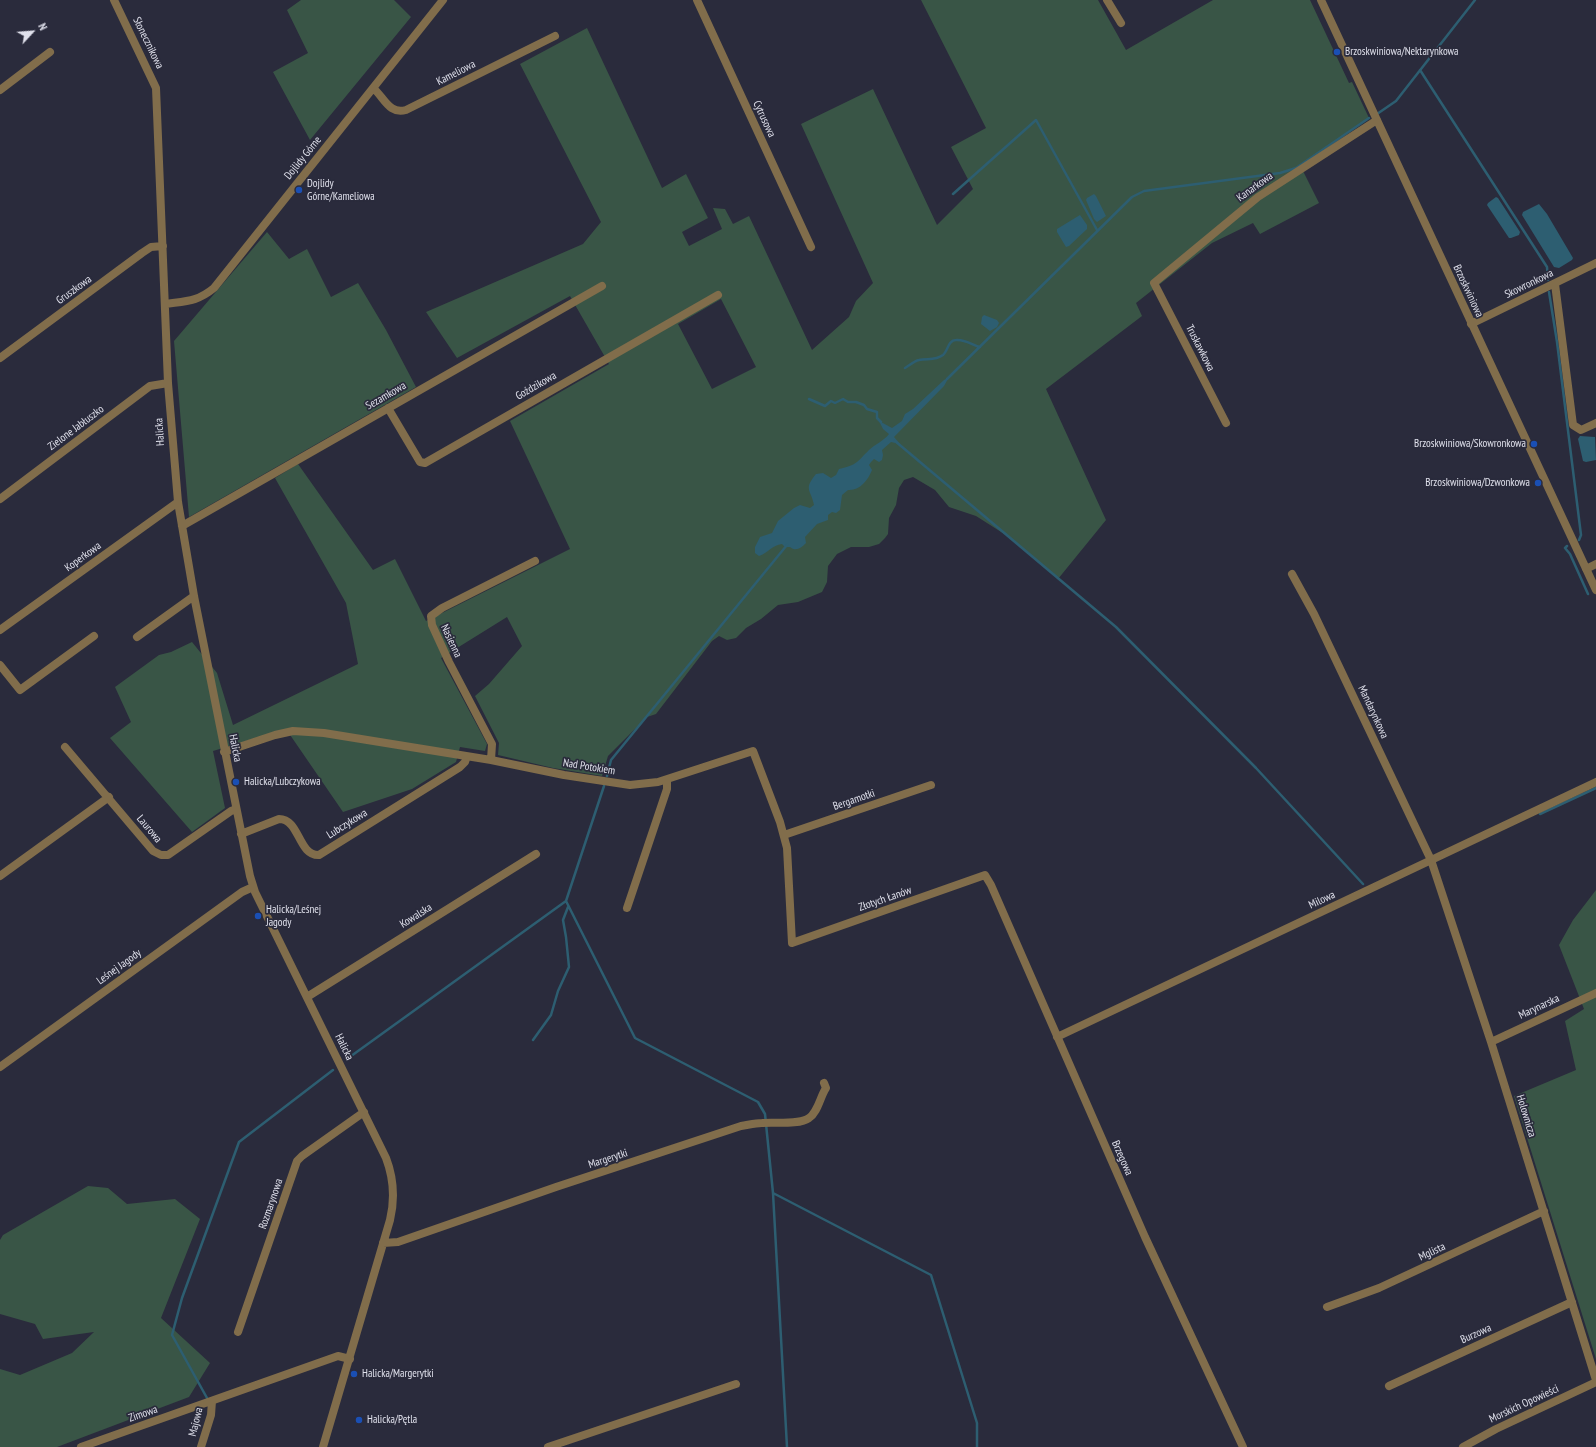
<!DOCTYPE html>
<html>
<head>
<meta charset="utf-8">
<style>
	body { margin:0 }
	#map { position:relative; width:1596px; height:1447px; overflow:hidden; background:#2a2b3c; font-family:"PT Sans Narrow",sans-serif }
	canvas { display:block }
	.north { position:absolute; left:12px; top:12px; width:40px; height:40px; -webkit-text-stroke:3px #2a2b3c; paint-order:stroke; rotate:64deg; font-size:11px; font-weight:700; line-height:16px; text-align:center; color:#e0e1ec }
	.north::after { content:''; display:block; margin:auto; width:14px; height:18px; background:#e0e1ec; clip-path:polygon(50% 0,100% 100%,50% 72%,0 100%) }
</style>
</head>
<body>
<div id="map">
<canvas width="1596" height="1447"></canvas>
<div class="north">N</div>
</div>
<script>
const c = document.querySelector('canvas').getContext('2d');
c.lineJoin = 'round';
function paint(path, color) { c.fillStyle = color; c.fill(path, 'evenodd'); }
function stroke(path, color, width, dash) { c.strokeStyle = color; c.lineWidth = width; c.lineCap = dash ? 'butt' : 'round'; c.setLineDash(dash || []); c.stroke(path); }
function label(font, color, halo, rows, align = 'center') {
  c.font = font + ' "PT Sans Narrow",sans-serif'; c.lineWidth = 3.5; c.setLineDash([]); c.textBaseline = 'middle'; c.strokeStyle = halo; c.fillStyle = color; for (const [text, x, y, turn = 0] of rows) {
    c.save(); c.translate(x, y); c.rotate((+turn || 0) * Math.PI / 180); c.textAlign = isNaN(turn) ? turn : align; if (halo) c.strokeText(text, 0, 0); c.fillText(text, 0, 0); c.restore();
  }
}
const green = new Path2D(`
	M301,0H394L411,17L310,140L273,72L308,53L287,10Z
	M921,0H1098L1126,50L1213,0H1310L1349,83L1352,82L1369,118L1300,165L1319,203L1260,234L1253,223L1212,243L1136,303L1142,316L1046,389L1106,520L1058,579L1009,537L976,516L949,507L935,490L913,477L904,480L899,488L896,505L889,518L888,534L885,538L879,544L869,547H851L837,554L828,566L827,582L822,592L798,602L778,605L761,619L746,628L736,638L727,640L719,636L712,641L656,714L647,717L608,756L602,776L553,768L498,755L499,743L475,696L489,684L522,646L507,617L441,658L487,744L485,751L460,747L456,762L412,789L343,812L286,729L213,751L225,808L192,832L110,738L131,722L115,687L159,655L171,652L192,642L217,673L233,725L358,664L346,603L275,478L298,464L373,570L395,559L426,621L570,549L510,421L609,364L570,296L457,358L426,312L583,244L601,222L520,64L587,28L662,188L686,174L708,218L682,232L689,246L722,229L713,208L725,209L733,224L749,216L812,350L849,317L856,301L873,283L801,124L873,89L937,225L973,189L951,147L986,128ZM721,299L756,367L712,389L678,324Z
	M267,232L289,259L307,249L331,297L358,283L386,330L416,387L189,517L174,341Z
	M1596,890V1359L1514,1096L1576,1070L1565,1021L1584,1009L1559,945L1573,920Z
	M88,1186L108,1188L127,1204L175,1199L200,1219L161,1318L210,1363L189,1397L57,1447H0V1369L20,1375L72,1353L94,1332L43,1339L35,1324L0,1314V1240L3,1235Z`);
const water = new Path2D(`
	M1094,194L1096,196L1106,216L1097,222L1094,219L1086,200L1087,198Z
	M1496,197L1498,198L1520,232L1519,235L1511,238H1509L1487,205L1488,203Z
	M1539,204L1547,214L1573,258L1572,260L1559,268L1554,267L1522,215L1523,212Z
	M1080,215L1087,225V229L1069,246L1066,247L1057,232V229Z
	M984,315L997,320L999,323L997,327L990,331L981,324L982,317Z
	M949,377L944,386L894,437L900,444L891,442L882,450L883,455L882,460L879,462L874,459L871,462L869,465L872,470C868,480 860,491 848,490L842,495L840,510L836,513L832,512L828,515V520L817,524L805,537L806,543C801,548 796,552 790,547H785L782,544C772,545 768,553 759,556L755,553V547L760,537L772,533L778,521L794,508L800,505L810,508L814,505C811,489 803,490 816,474L823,473L831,478L836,475L839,469C857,465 857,462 869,450C875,444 884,441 889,434L883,429L879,421L892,428L902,421L905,414L913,409L944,380Z
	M1580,436L1595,437L1596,460L1586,462L1583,461L1578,439Z`);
const stream = new Path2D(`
	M1420,70L1547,267L1548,280
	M1377,114L1396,101L1475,0
	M953,194L1036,120L1097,230
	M1549,292L1557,342L1581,535L1579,540
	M905,368C910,365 914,361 919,360C927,358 935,361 943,355C948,351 948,340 956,340C965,339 972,345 980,347
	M947,379L1132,197L1144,191L1280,173L1296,168L1369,118
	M809,399L825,406L831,401L835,403L843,399L848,402H856L864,405L867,409L877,412V418L881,422
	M895,441L1116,627L1256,768L1363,884
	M1567,546L1565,548L1570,554L1588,594
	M607,776L611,760L787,545
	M1540,814L1596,788
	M566,901L635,1038L758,1102L765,1114L773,1193L787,1447
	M533,1040L551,1015L558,991L569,967L566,937L563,920L568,907
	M347,1059L566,901L604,786
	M773,1193L931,1275L977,1423V1447
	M207,1398L172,1335L182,1298L239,1142L333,1070`);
const minor = new Path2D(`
	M114,0L156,88L168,383L178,502L194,596L250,876L255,892L386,1158C394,1179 395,1199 390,1220L323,1447
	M697,0L811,247
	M1107,0L1121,23
	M1321,0L1596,590
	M373,88C384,97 389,115 406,110L555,36
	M0,90L50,52
	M1555,284L1573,425L1581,430L1596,423
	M165,304C186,301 197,302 214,288L443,0
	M1471,324L1596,263
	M0,358L142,253L151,247L163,246
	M388,408L420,462L425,463L718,295
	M1226,423L1154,283L1258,197L1377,120
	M0,499L150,386L168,383
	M182,526L602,286
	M1586,569L1596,564
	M1292,574L1314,614L1431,860L1491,1042L1596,1380
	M0,630L178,502
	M137,637L194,596
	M0,665L20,690L94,636
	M65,747L153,851L161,855H168L231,811L236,809
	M224,752L275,735L293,731L324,733L491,760L564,775L630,785L658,782L753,751L780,822L787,848L792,943L985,875L991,885L1145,1237L1243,1447
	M491,760L492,744L449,662L432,625L431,616L442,608L535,561
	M241,834L279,819C300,819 298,856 319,855L460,767L465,762L467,756
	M784,835L931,785
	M0,876L109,797
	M627,908L667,789V780
	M307,997L536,854
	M1057,1037L1596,782
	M1491,1042L1596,993
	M0,1067L242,892L253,887
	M383,1243L398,1242L556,1187L741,1126C748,1125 755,1123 762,1123C774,1122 800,1125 809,1118C818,1112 820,1097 826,1088L824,1083
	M1327,1307L1379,1288L1544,1211
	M238,1332L297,1161L302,1156L364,1112
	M1389,1386L1572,1302
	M81,1447L338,1356L350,1359
	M201,1447L211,1415L212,1401
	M548,1447L736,1384
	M1463,1447L1496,1429L1596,1382`);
const markers = [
	[1337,52,4,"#1a4fb4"],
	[299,190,4,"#1a4fb4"],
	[1534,444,4,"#1a4fb4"],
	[1538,483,4,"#1a4fb4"],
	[236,782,4,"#1a4fb4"],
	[258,916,4,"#1a4fb4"],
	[354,1374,4,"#1a4fb4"],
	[359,1420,4,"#1a4fb4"]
];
const streetNames = [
	["Słonecznikowa",148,43,64],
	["Kameliowa",456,73,-27],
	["Cytrusowa",764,119,65],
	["Dojlidy Górne",303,158,-51],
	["Kanarkowa",1255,187,-36],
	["Skowronkowa",1529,284,-26],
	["Gruszkowa",74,290,-36],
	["Brzoskwiniowa",1468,291,65],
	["Truskawkowa",1200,348,63],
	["Goździkowa",536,386,-30],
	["Sezamkowa",386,396,-30],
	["Zielone Jabłuszko",76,428,-37],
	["Halicka",160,432,-94],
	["Koperkowa",83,557,-36],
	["Nasienna",451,641,65],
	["Mandarynkowa",1373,712,65],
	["Halicka",235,748,79],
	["Nad Potokiem",589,767,9],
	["Bergamotki",854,800,-19],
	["Lubczykowa",347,824,-32],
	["Laurowa",149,829,50],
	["Złotych Łanów",885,899,-19],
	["Milowa",1322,900,-25],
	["Kowalska",416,916,-32],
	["Leśnej Jagody",119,967,-36],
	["Marynarska",1539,1007,-25],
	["Halicka",344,1047,64],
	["Holownicza",1526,1116,73],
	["Brzegowa",1122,1158,66],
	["Margerytki",608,1159,-18],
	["Rozmarynowa",271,1204,-71],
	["Mglista",1432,1252,-25],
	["Burzowa",1476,1334,-24],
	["Morskich Opowieści",1524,1404,-25],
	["Zimowa",143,1414,-19],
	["Majowa",196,1422,-76]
];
const poiNames = [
	["Brzoskwiniowa/Nektarynkowa",1345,52],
	["Dojlidy",307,184],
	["Górne/Kameliowa",307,197],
	["Brzoskwiniowa/Skowronkowa",1526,444,"right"],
	["Brzoskwiniowa/Dzwonkowa",1530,483,"right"],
	["Halicka/Lubczykowa",244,782],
	["Halicka/Leśnej",266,910],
	["Jagody",266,923],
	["Halicka/Margerytki",362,1374],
	["Halicka/Pętla",367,1420]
];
paint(green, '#395546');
paint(water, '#2d5e71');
stroke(stream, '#2d5e71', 2.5);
stroke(minor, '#816d4b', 8);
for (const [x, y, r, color] of markers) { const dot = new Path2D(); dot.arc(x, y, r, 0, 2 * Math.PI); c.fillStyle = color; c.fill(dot); stroke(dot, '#2a2b3c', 1.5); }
label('11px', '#e0e1ec', '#2a2b3c', streetNames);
label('11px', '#e0e1ec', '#2a2b3c', poiNames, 'left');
</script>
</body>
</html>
